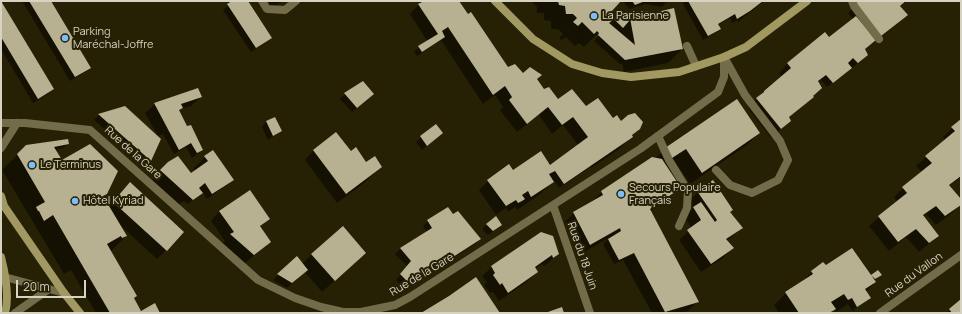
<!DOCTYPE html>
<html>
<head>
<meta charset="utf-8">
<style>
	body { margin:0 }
	#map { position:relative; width:962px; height:314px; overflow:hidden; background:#262105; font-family:Manrope,sans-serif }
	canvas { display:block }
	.frame { position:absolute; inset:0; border:2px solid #d6d3c3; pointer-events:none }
	.scale { position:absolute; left:16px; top:280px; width:70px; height:18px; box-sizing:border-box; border:2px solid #d6d3c3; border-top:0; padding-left:5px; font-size:12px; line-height:14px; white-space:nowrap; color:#d6d3c3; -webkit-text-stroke:3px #262105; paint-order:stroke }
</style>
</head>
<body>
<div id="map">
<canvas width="962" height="314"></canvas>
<div class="frame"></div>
<div class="scale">20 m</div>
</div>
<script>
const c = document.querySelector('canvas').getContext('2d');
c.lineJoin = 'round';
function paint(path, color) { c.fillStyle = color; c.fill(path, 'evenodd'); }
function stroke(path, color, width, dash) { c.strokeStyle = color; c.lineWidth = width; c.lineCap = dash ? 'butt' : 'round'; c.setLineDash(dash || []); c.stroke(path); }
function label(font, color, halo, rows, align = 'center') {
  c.font = font + ' Manrope,sans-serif'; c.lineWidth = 4; c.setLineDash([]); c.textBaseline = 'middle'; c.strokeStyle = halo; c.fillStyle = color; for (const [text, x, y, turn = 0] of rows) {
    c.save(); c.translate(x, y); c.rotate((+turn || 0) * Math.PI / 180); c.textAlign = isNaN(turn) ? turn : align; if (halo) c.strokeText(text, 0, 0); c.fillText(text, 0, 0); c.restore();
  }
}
const shadow = new Path2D(`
	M22,1H50L90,68L85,72L70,81Z
	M234,1H247L270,38L251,52L223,10Z
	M268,1H283L272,8Z
	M419,1H458L508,68L523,74L541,75L536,80L544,90L558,101L586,107L613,119L632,136L619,149L591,168L590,167L559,188L554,181L539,195L517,210L515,207L508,212L506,208L496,215L479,190L488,181L513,171L550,166L578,145L563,125L552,134L539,115L517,132L500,110L503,107L495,95L483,104L441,40L417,56L414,52L427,41L410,14L420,3Z
	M531,1H620L610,11L608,23L609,25L614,19L629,21L630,19L642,16L645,13L682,49L668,63L624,72L622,64H620L594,41L607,26L606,25L584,47L579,43L575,46L566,37L562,40L559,38L563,34L558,29H551V21L544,20V13H537V7Z
	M627,1H667L662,7L645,4L630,9L624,3Z
	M686,1H764L738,22L737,20L732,23L730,18L718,25L720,29L715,33L703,40L683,4Z
	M860,1H908L900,7L906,15L897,24L872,44L871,43L864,50L867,55L859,63L850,54L857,64L827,87L821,80L818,83L812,97L788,118L790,121L771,138L748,108L764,91L782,77L779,73L788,63L829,38L853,20L848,13Z
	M1,2L53,89L48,94L33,103L1,49Z
	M363,83L367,99L352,112L340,99L345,94Z
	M201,97L191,106L178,110L187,128L202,150L192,158L186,147L174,154L163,134L158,136L145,113L155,104Z
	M125,107L160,139L150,161L145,165L94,120L99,115Z
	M274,118L281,131L268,140L262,127L266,122Z
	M961,120V177L949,186L961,201V204L953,212L936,225L926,214L923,217L938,236L919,252L906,237L889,251L869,226L897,202L894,197L922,172L916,166L945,140L943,137Z
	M442,133L422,150L416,142L421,137Z
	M759,133L747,145L690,184L674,160L665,166L679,187L670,197L650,211L697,302L688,311L681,313H652L623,260L614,264L603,244L610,237L581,254L565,222L574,213L592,201L602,192L656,158L665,149ZM617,224L623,231L621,232Z
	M68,143L63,148L55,150L62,162L106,193L103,197L109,207L121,193L166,250L157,259L121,226L126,236L111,251L141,312L159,313H96L71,270L64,274L2,170L27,146Z
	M314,150L351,153L366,164L381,167L364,183L337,203L305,160Z
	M205,157L233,180L228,184L207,199L202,191L188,204L184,201L175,206L152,180L169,163L191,174L195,171L193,169Z
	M698,192L729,212L742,228L727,241L732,248L723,258L701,272L679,240L692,228L684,217L693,208L689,201Z
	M220,211L268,219L260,227L269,242L244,264L222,244L225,241L211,221Z
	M453,215L480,239L475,244L448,261L445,256L420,273L422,275L411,285L405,289L396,280L407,266L395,254L400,249L427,232L423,226L428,221Z
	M487,224H501L488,235L482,229Z
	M542,233L558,254L548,263L544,266L542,264L535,269L537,272L528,281L499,301L493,292L490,293L484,285L487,282L482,276L492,267Z
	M365,253L322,292L305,272L287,288L273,280L297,258L302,264L312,254Z
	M826,266L871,277L880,275L874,281L875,282L866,292L869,298L852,311L848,304L836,312L834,309L830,313H779L774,305L786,293L801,282L812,272Z
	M961,301V313H946L950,310Z`);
const building = new Path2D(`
	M1,1L54,89L38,99L1,37Z
	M29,1H51L91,68L75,77Z
	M232,1H248L272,38L256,48L227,4Z
	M424,1H459L468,14L471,12L508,67L515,64L523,73L530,67L542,75L537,79L544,89L549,87L558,99L572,89L586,106L598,98L613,118L617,115L621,121L628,115L635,113L643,122L640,129L632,135L633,137L564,184L555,171L549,174L554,182L531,197L528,191L522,195L525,199L522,201L518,203L516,200L506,206L487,180L509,164L513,170L541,151L550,165L588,137L573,117L562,125L548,107L527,124L509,100L512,97L505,86L493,95L448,27L442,31L445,37L422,52L418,46L438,34L418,4Z
	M558,1H621L611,12L615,17L619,14L630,20L623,28L614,19L609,23L635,45L630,18L644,14V12L646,11H648L649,14L674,8L683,49L625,60L598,35L599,33L597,31L594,34L582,22L578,26L573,22L577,18L573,14H566L565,6L559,5Z
	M632,1H645L635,5Z
	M688,1H763L750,11L737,19L735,14L718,24L721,29L708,36Z
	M859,1H906L900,6L908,15L881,36L856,3Z
	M856,16L876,40L865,49L868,55L858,63L853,58L848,63L852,68L833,83L826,75L818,81L822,88L813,96L814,97L789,117L791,121L781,129L756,98L764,92V91L791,68L787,63L825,32L829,37Z
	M363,81L374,94L357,108L344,93Z
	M198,88L202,97L181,104L183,108L179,110L187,126L191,125L203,150L197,153L191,143L179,150L154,103Z
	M737,99L760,133L702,173L686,149L672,158L665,148Z
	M125,106L161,139L151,161L98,114Z
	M275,117L282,131L273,136L266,121Z
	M961,119V176L949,185L961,199V205L945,216L936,206L923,215L939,236L929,243L916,229L898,242L878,216L907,193L902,187L932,163L925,156L955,131L951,127Z
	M436,124L443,133L427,146L420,136Z
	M336,132L351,151L356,147L366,162L375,156L382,167L346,194L313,150Z
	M68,139L69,144L54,147L62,160L90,144L118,171L107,194L103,196L127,236L122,238L121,236L107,244L137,296L134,298L141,311L155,303L160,313H110L53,215L44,221L39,211H38L36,207L45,202L17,154L26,145Z
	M213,150L234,180L212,194L205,183L199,188L203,193L193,200L160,170L168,162L178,156L191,173L208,161L204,156Z
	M652,157L662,159L681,188L650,209L699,302L665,312L634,253L619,260L613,249L608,239L621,231L620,228L590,245L573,212L603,195L601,191Z
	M713,180L733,210L730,212L743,228L726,239L734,248L711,264L687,230L701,220L693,207L701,202L715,222L717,220L697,191Z
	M130,182L184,232L167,251L113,202Z
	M250,190L270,219L260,226L271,242L254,255L230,234L234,232L219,211Z
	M448,207L453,214L458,211L481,239L453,257L450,252L420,272L424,275L410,284L400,274L411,261L400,248L432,228L427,220Z
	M496,216L502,225L493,231L486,224Z
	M343,226L366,253L335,281L311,254Z
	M541,232L553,236L559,254L553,258L552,255L535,267L538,272L508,293L502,283L500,285L493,275L495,273L491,266Z
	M852,248L876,282L865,289L871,298L857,307L852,298L848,300L844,294L831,302L836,309L829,313H799L785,292L813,274L811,271L823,262L826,265Z
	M297,256L308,270L292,283L277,274Z
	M878,270L882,275L875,279L871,275Z
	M476,277L500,313H421L449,296Z
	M961,299V313H952L949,309Z
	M562,307L564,313H545Z`);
const service = new Path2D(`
	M262,1L267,9L285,10L296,1
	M852,1L854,6L879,39
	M687,46L696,66
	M658,136L669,160L688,191L687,208L679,226
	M716,170L730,185L752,193L778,180L788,160L780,141L745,95L724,57
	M1,276L64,293
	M15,313L49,289`);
const minor = new Path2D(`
	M1,123H25L90,130L258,280L295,298L321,307L343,312H361L395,305L410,297L640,149L718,92L724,77V57
	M1,148L17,123
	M553,205L590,313
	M880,313L961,255`);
const secondary = new Path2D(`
	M495,1L533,39L572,64L602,73L631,77L679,72L724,57L746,47L807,1
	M1,196L4,206L64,293L80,313
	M1,257C5,273 10,296 5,313`);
const markers = [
	[594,16,4,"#7fbdf9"],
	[65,38,4,"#7fbdf9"],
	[32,165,4,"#7fbdf9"],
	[621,194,4,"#7fbdf9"],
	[75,201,4,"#7fbdf9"]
];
const poiNames = [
	["La Parisienne",602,16],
	["Parking",73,32],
	["Maréchal-Joffre",73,45],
	["Le Terminus",40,165],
	["Secours Populaire",629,188],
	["Français",629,201],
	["Hôtel Kyriad",83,201]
];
const streetNames = [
	["Rue de la Gare",133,153,42],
	["Rue du 18 Juin",582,256,71],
	["Rue de la Gare",422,275,-31],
	["Rue du Vallon",914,275,-36]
];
paint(shadow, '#0007');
paint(building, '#b7b191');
stroke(service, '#736c4b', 8);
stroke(minor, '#736c4b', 8);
stroke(secondary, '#a29861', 8);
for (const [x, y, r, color] of markers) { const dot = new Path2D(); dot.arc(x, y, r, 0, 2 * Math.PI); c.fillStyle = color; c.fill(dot); stroke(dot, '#262105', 1.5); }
label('11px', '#d6d3c3', '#262105', poiNames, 'left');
label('11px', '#d6d3c3', '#262105', streetNames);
</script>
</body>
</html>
